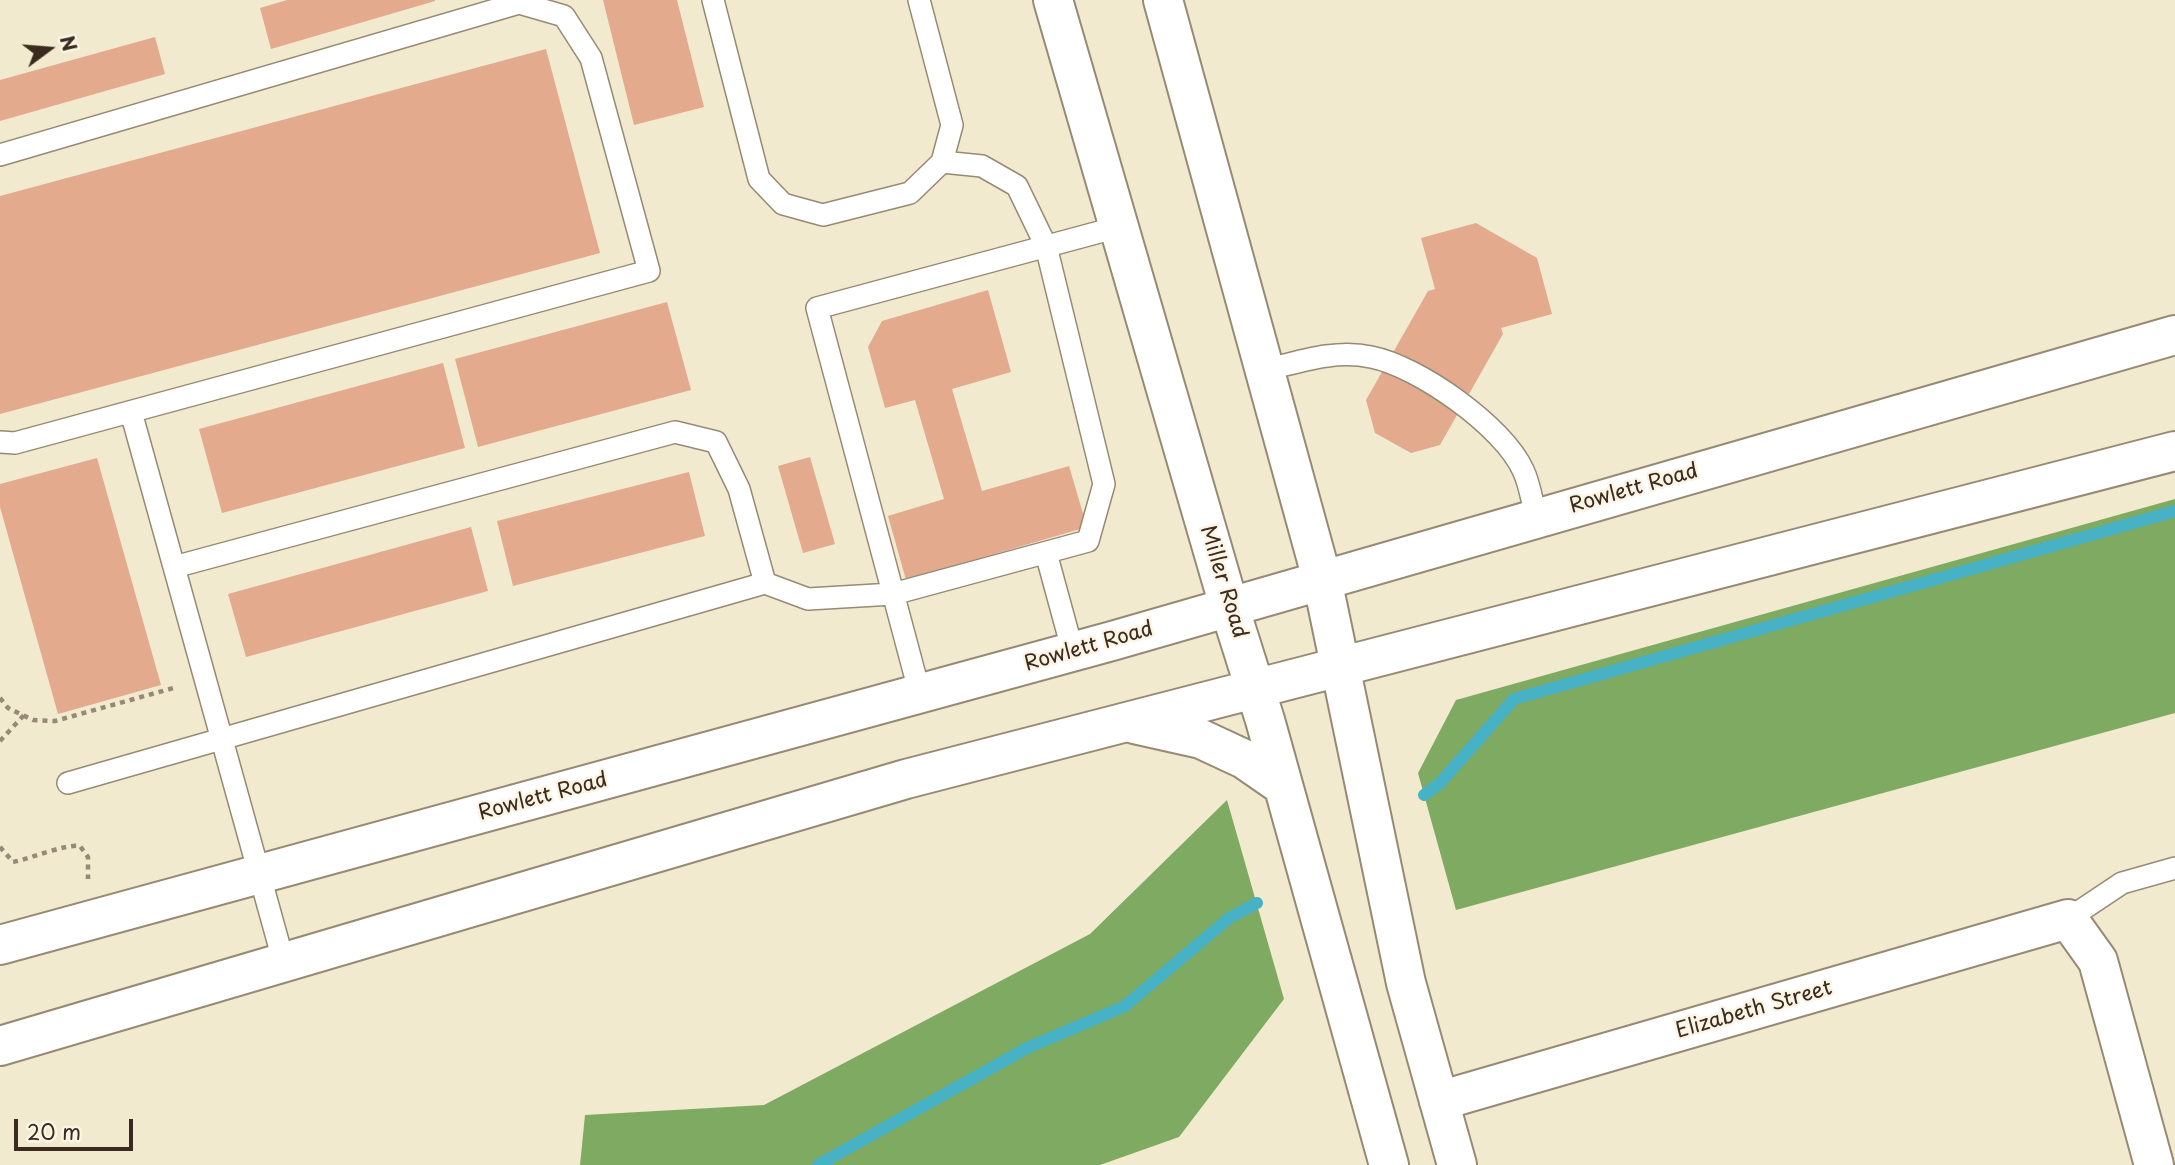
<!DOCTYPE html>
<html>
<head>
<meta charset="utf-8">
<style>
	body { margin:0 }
	#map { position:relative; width:2175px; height:1165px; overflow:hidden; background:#f1eacf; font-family:"Playpen Sans",sans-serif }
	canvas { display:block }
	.north { position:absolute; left:14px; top:14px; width:70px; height:70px; -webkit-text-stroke:5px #fcf5e5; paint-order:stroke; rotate:74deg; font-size:19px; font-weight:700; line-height:28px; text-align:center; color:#3b2a1e }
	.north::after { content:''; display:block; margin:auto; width:24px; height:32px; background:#3b2a1e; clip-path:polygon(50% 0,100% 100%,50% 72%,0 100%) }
	.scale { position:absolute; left:14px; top:1119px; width:119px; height:32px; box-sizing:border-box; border:4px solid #3b2a1e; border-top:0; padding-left:9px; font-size:21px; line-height:24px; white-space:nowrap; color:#3b2a1e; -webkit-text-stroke:5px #fcf5e5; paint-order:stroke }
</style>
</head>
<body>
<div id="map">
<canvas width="2175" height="1165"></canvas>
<div class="north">N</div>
<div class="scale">20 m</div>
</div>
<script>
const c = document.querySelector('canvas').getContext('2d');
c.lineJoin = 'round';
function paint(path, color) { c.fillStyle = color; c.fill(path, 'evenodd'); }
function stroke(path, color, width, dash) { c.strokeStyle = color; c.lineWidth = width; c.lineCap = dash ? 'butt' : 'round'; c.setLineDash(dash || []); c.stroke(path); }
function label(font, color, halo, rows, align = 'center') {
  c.font = font + ' "Playpen Sans",sans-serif'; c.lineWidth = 5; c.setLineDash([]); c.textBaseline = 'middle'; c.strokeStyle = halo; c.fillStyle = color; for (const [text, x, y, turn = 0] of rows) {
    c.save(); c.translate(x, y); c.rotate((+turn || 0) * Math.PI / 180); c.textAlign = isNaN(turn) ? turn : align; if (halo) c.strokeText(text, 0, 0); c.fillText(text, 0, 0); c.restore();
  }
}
const forest = new Path2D(`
	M2175,499V713L1456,910L1418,773L1456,700Z
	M1227,800L1284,999L1179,1137L1100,1165H580L585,1115L764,1105L1090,934Z`);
const stream = new Path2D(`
	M1424,795L1440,783L1514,699L2175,511
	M818,1165L1027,1048L1125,1006L1229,918L1257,903`);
const building = new Path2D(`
	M287,0H435V1L271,49L260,8Z
	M603,0H677L704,107L634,125Z
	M155,37L165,74L0,121V80Z
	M546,49L600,253L0,414V196Z
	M1476,223L1537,258L1552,314L1501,328L1503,334L1440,445L1411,453L1375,433L1366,400L1428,291L1435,289L1421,238Z
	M988,290L1011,372L952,389L982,491L1069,466L1087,527L906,580L888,516L944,499L915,400L885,408L868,347L882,321Z
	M667,302L691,390L478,447L455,359Z
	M443,363L465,448L222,513L199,429Z
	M810,457L835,544L803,553L778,466Z
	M97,458L161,685L58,714L0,507V484Z
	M689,472L705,536L513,586L497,521Z
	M471,527L488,591L246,657L228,594Z`);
const path = new Path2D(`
	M0,698L8,708L33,720L55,721L177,687
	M0,741L24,715
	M0,847L13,862C33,858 64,844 80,846L88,857V879`);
const service = new Path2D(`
	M713,0L759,179L783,204L823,215L910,193L942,162L952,125L919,0
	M0,155L519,3L564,16L591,58L649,271L15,443L0,442
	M1265,370C1299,362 1335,349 1371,357C1418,366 1503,426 1523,470C1530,484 1532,502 1536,517
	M131,412L284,963
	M1046,553L1073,652
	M174,567L675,432L716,442L739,489L765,583
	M920,694L817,308L1118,227
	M68,783L765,583L808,599L893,594L1088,541L1104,484L1046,246L1017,186L982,166L942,162
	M2068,919L2122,883L2175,868`);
const minor = new Path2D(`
	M1439,1101L2068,919L2098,961L2154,1165`);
const secondary = new Path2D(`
	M1053,0L1229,606L1265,720L1389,1165
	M1163,0L1322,579L1406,983L1457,1165
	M1134,724L1201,739L1244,759L1283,786
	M0,945L1112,641L2175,335
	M0,1046L906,779L2175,451`);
const streetNames = [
	["Rowlett Road",1634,489,-16],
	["Miller Road",1223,582,73],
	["Rowlett Road",1089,647,-16],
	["Rowlett Road",543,797,-15],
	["Elizabeth Street",1754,1010,-16]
];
paint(forest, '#7faa62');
stroke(stream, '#47b1c6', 12);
paint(building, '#e3aa8d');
stroke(service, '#968a76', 24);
stroke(minor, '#968a76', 42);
stroke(secondary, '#968a76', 42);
stroke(path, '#968a76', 4.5, [5, 5]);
stroke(service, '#fff', 21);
stroke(minor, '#fff', 38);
stroke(secondary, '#fff', 38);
label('21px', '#3b2a1e', '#fcf5e5', streetNames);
</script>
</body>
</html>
